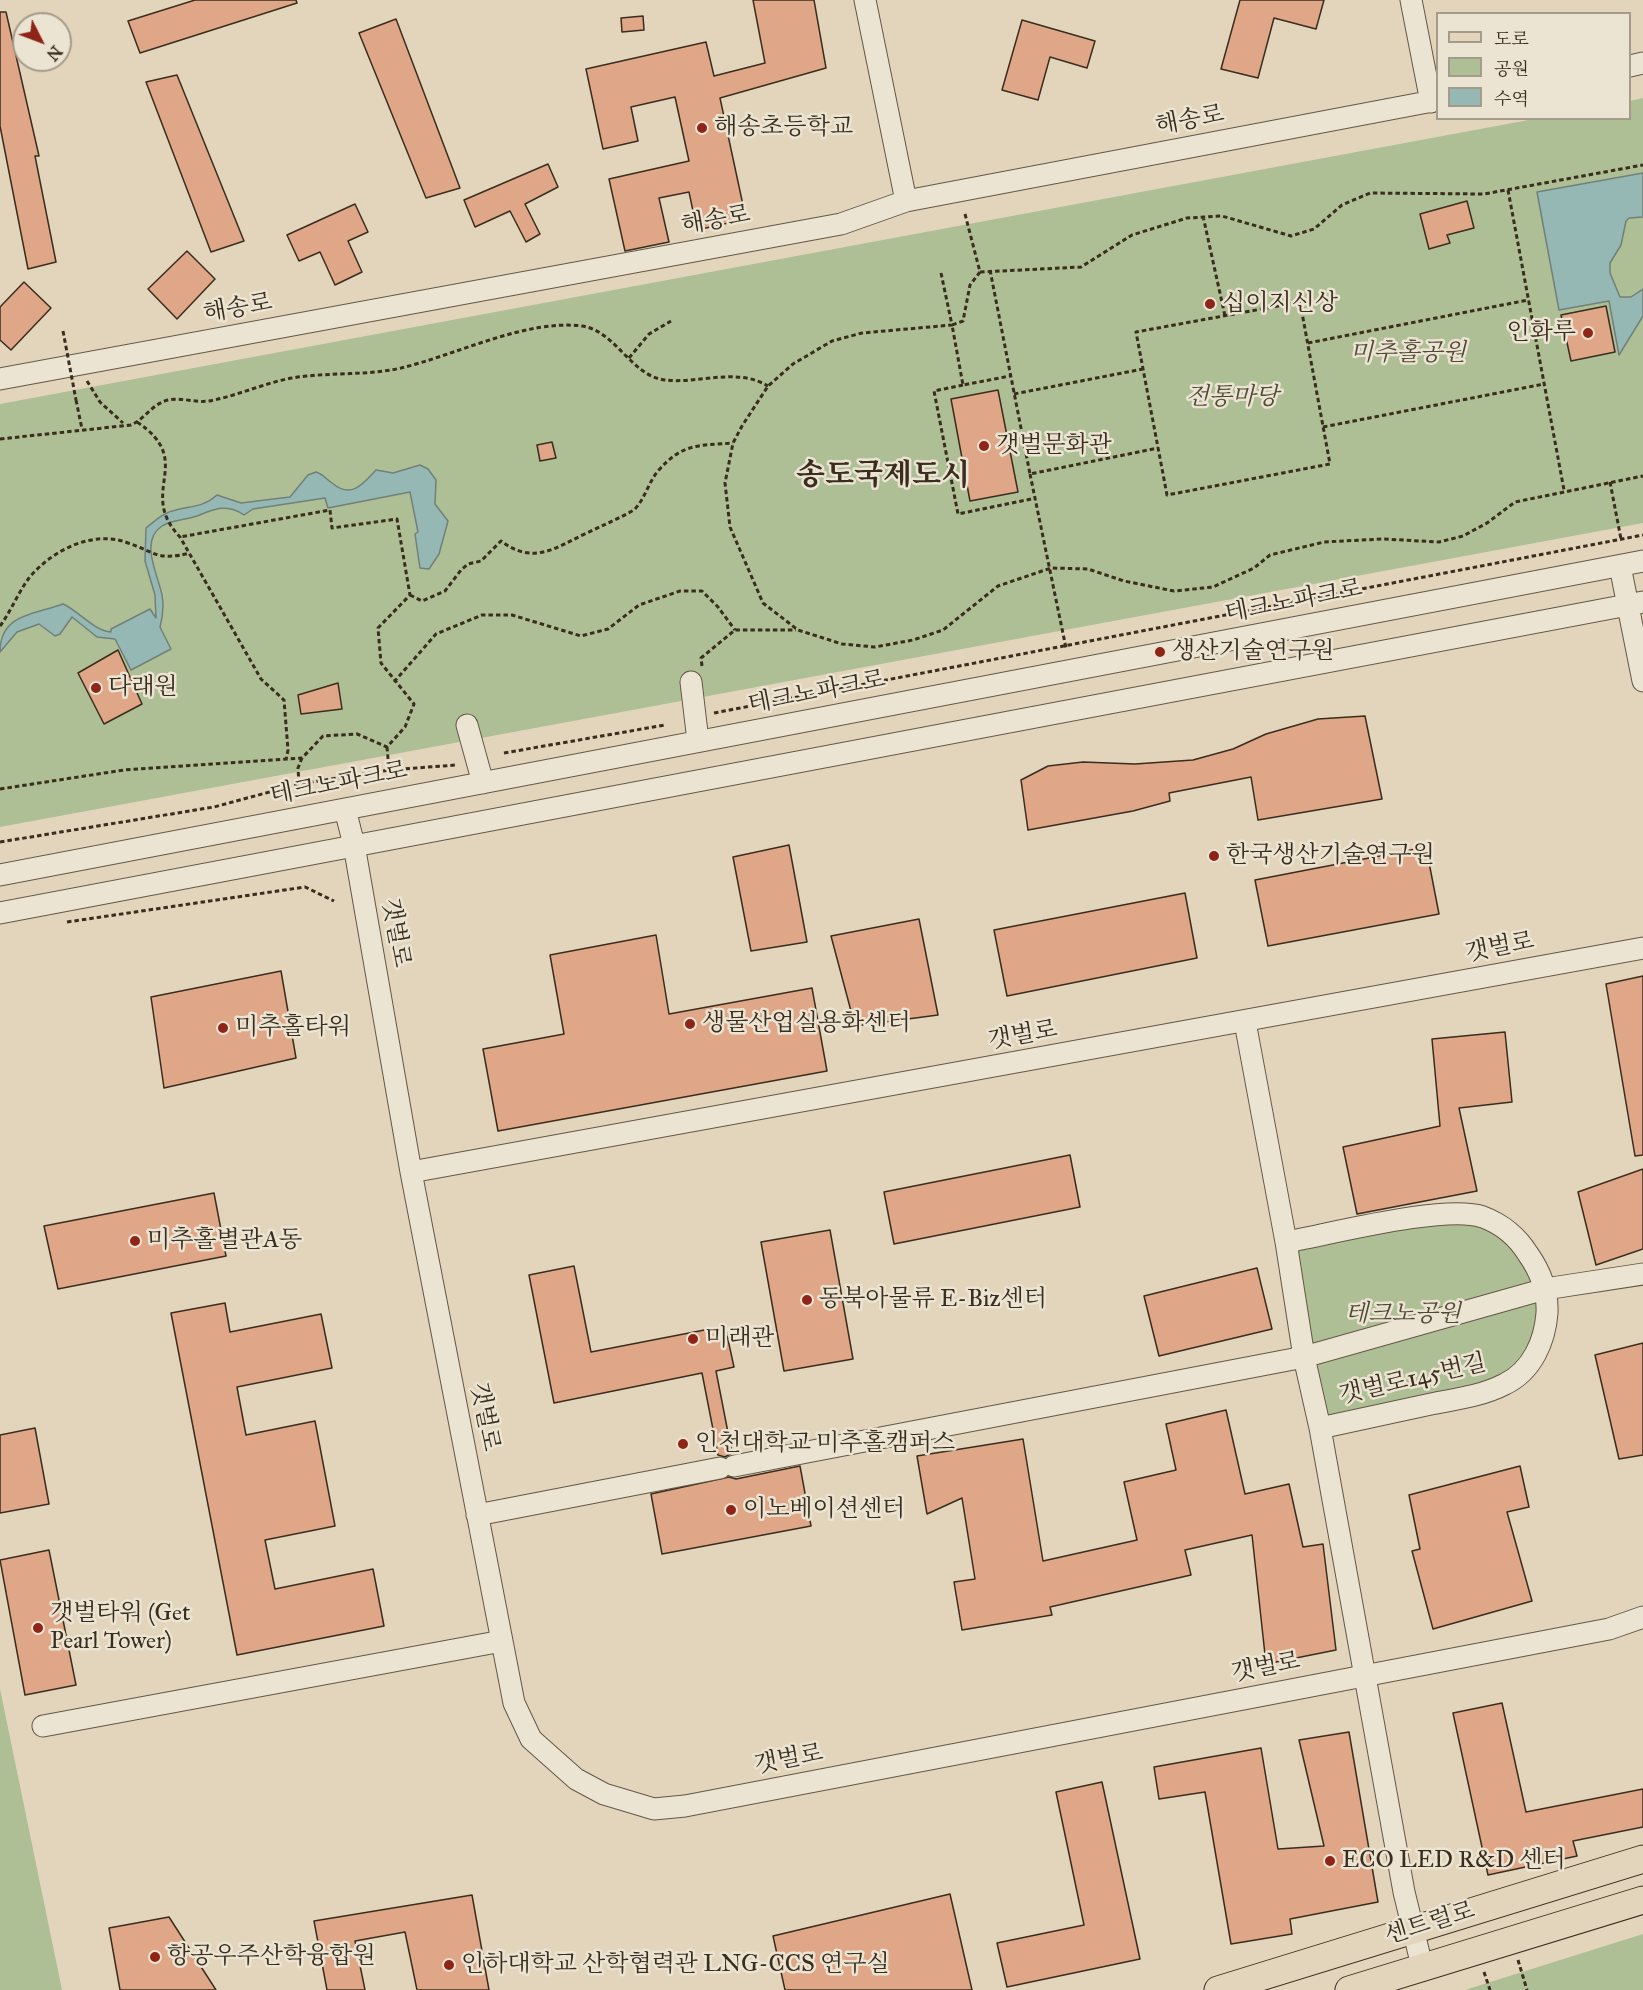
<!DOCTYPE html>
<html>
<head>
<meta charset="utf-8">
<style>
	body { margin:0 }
	#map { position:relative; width:1643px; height:1990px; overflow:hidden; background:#e2d5bc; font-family:"IM FELL Great Primer","Noto Serif KR",serif }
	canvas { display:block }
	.legend { position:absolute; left:1436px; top:12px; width:195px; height:108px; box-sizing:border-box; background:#ece4d3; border:2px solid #a59b8b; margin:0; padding:8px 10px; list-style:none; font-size:18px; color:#3a2d1e }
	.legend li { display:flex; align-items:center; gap:12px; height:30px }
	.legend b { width:30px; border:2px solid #a59b8b }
	.north { position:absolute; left:12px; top:12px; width:60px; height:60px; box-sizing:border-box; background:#ece4d3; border:2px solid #a59b8b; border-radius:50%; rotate:132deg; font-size:16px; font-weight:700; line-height:24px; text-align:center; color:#3a2d1e }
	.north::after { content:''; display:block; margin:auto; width:21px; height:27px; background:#8f2418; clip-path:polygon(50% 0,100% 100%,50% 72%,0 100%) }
</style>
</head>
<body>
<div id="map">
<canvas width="1643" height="1990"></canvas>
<ul class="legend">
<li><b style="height:8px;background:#e2d5bc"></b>도로</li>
<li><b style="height:16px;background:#aebe95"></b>공원</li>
<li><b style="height:16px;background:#95b8b5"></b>수역</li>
</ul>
<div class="north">N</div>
</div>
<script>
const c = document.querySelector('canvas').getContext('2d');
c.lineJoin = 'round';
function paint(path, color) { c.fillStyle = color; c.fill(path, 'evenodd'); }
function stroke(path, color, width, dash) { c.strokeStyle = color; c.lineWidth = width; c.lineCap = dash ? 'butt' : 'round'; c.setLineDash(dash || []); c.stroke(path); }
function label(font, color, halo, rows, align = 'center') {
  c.font = font + ' "IM FELL Great Primer","Noto Serif KR",serif'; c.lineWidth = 5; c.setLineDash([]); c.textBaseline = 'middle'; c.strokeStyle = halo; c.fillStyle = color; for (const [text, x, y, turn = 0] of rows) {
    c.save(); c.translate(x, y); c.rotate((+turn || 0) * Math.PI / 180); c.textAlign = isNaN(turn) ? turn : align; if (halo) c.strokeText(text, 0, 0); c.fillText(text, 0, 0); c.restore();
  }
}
const green = new Path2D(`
	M1643,98V523L0,827V404L1534,119L1630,118V101Z
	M1450,1212L1524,1247L1545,1334L1507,1383L1320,1428L1286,1242Z
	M0,1689L62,1990H0Z
	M1643,1934V1990H1465Z`);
const water = new Path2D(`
	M1643,173V217L1629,218L1626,221L1621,245L1610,263V273L1620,297H1631L1643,289V316L1619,355L1609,301L1559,310L1537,192Z
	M420,465L428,469L436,480L435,504L448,521L439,554L429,569L420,568L415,534L418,532L410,492L328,508L325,498L253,509L244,515C228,503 214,509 197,516C186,520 171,520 162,526C139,541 158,575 162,595C164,606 163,616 160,627L171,649L131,670L115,639L97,637L72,617L60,634L55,636L39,624L17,632L0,652C0,614 33,615 63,604C79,611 94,631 111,632V629L150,609L156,618L155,595L145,561L146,528C155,521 164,512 176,510C191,506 204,507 217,495L241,503L290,497L308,475L316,472C323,474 326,479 332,483C351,499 362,485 376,470L393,473Z`);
const building = new Path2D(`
	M195,0H296L297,3L140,53L128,21Z
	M753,0H814L826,68L720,98L746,219L697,230L689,192L659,198L669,242L625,251L609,179L689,161L675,97L631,107L638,141L603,149L586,69L706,42L714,76L765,63Z
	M1240,0H1324L1316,29L1274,18L1258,78L1221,69Z
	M0,12H6L39,156H35L56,262L28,269L0,126Z
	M643,16L644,30L622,32L621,18Z
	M396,19L460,188L426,198L359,33Z
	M1022,20L1095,41L1087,68L1050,57L1038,100L1002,90Z
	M177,75L244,241L211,252L146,82Z
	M548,164L558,187L525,204L540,234L526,242L510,211L475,227L464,200Z
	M1467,201L1474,228L1447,235L1450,243L1429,249L1420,214Z
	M355,204L368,232L348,241L362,272L335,285L320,252L299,261L287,235Z
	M187,251L215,279L177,319L148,289Z
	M24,282L51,308L11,350L0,340V307Z
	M1606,306L1615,352L1571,361L1561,315Z
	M998,390L1018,492L970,501L951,399Z
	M552,442L556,458L540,461L537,445Z
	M118,650L142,704L104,724L78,673Z
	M338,683L342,709L301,714L298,695Z
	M1365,716L1382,799L1258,820L1251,777L1169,793L1170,801L1133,811L1028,830L1021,780L1048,766L1083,762L1135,764L1193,760L1233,749L1266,734L1318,719Z
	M789,845L807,942L751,951L733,857Z
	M1426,847L1439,914L1268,946L1255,880Z
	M1185,893L1197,958L1007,996L994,930Z
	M919,919L938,1015L855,1026L831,936Z
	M656,935L669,1014L812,988L827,1071L498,1131L483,1049L564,1034L550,955Z
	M281,971L296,1058L164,1088L151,997Z
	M1643,976V1155L1635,1156L1606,984Z
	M1505,1032L1512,1102L1459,1108L1477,1191L1357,1214L1343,1147L1440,1126L1432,1039Z
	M1070,1155L1080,1207L894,1244L884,1192Z
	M1643,1169V1249L1596,1265L1578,1192Z
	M214,1193L226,1256L58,1289L44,1226Z
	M830,1230L853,1359L784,1371L761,1242Z
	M574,1266L591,1352L725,1326L734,1367L716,1371L732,1453L725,1457L718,1455L702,1373L554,1403L529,1275Z
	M1257,1268L1272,1329L1159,1356L1144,1296Z
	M225,1303L230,1332L321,1314L332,1368L237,1387L246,1435L315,1421L335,1526L265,1540L275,1589L373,1569L384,1626L237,1655L171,1313Z
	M1643,1343V1455L1619,1459L1595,1355Z
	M1226,1410L1245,1494L1289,1484L1303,1547L1323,1544L1336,1650L1266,1664L1252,1535L1185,1550L1191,1575L1050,1607L1052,1615L962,1630L954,1582L975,1579L962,1498L927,1514L917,1456L1023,1439L1043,1561L1137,1540L1124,1482L1176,1470L1166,1424Z
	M35,1428L49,1504L0,1513V1435Z
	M800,1466L811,1526L662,1554L651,1494L729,1477L736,1479Z
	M1520,1466L1529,1507L1507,1512L1532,1601L1433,1629L1412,1551L1420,1549L1409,1495Z
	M49,1550L76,1685L25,1695L0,1560Z
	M1502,1703L1526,1812L1643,1789V1827L1573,1841L1577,1856L1488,1875L1453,1713Z
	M1349,1732L1378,1902L1290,1919L1292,1934L1231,1944L1205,1792L1159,1799L1154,1767L1261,1748L1278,1849L1324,1846L1299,1740Z
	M1102,1782L1140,1959L1007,1987L997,1943L1084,1925L1056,1792Z
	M950,1894L972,1990H785L773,1936Z
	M472,1895L489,1990H417L405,1932L355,1941L365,1990H327L314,1921Z
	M169,1917L216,1990H120L109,1928Z`);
const path = new Path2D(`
	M1508,190L1564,490
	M965,214L980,272L1081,267L1132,235L1187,218L1222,216L1291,236L1314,229L1342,205L1370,193L1484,194L1643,165
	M1203,216L1225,316
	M990,270L1030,474L1158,448
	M980,272L970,285L963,321L952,325L963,385L1010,376
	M941,273L952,325L862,333L832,341L793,364L768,386L742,426L733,443L725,483L730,527L763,603L798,630L842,644L875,647L913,640L943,630L998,586L1051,568L1088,569L1124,581L1174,591L1213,587L1254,568L1270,555L1324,542L1383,539L1439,542L1463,536L1487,523L1515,502L1643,476
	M1300,302L1330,464L1167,495L1136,332Z
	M1308,343L1528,300
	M629,358L649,334L671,321
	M87,381L100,402L123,423
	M963,385L934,391L958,514L1036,498
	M1014,394L1143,369
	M76,400L82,429
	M137,422C197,462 136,491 180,537L261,679L284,700L288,750L286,760
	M1323,427L1544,384
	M0,439L131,425C145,419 152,404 168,400C181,397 195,403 209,401C237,396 264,383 292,378C328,372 365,376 401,368C456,355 526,319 582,326C616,331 631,376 665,380C698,384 737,367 768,386
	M1030,474L1066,648
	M1610,482L1621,539
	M410,595L422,601L445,591L461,570L468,564L481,561L501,541C534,566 556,547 587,533C603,525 618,519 634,510C645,499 648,483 658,471C683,442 700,446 733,443
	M0,626C11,611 18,593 29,578C51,551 93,529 128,543C157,553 157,561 190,553
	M702,666L701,658L735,630H796
	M394,682L436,634L482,615H512L581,636L608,629L639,605L680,591H702L718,607L735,630
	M714,713L1643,535
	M387,747L389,770
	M504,753L665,725
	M299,784L298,768L302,758
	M0,789L124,770L302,758L323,736L357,734L387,747L405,727L414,704L381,663L378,628L410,595L397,519L332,528L330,510L180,537
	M0,842L214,807L299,784L389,770L456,765
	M67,922L305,887L334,901
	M1518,1960L1527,1990
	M1484,1972L1490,1990`);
const minor = new Path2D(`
	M865,0L906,201
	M1411,0L1431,102
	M1630,66L1643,63
	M0,379L841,224L906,201L1438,100
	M1620,566L1643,681
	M691,682L698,741
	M467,725L483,783
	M345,809L354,845L411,1172L514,1703L531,1739L576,1779L604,1794L654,1809L685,1806L1609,1629L1643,1617
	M0,875L1643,561
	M0,913L1643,602
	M1245,1022L1286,1242L1304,1357L1320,1428L1404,1892L1422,1966
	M411,1172L1643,948
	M1286,1242C1331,1234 1445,1204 1483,1217C1502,1224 1518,1238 1528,1254C1540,1271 1548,1292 1547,1313C1545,1341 1532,1371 1505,1384C1482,1396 1456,1399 1431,1404C1394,1412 1357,1420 1320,1428
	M734,1466L1304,1357L1545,1289L1643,1274
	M477,1515L720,1468
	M43,1726L502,1641`);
const major = new Path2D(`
	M1218,1990L1643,1859
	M1349,1990L1643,1900`);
const pathBridge = new Path2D(`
	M63,331L76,400`);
const markers = [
	[702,128,6,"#8f2418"],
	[1210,304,6,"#8f2418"],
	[1588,333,6,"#8f2418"],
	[984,446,6,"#8f2418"],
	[1160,652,6,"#8f2418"],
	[96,688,6,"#8f2418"],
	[1214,856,6,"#8f2418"],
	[690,1024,6,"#8f2418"],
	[223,1028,6,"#8f2418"],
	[135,1241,6,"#8f2418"],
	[807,1300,6,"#8f2418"],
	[693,1339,6,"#8f2418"],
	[683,1444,6,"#8f2418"],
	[731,1510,6,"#8f2418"],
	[38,1628,6,"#8f2418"],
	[1330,1861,6,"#8f2418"],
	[155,1957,6,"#8f2418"],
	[449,1965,6,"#8f2418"]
];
const streetNames = [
	["해송로",1190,121,-11],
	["해송로",716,221,-10],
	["해송로",238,309,-10],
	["테크노파크로",1294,602,-11],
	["테크노파크로",817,693,-11],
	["테크노파크로",339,784,-11],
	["갯벌로",395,933,80],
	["갯벌로",1500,948,-11],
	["갯벌로",1023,1036,-10],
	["갯벌로145번길",1413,1380,-13],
	["갯벌로",484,1417,79],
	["갯벌로",1266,1668,-11],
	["갯벌로",789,1760,-11],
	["센트럴로",1430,1924,-17]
];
const poiNames = [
	["해송초등학교",714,128],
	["십이지신상",1222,304],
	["인화루",1576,333,"right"],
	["갯벌문화관",996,446],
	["생산기술연구원",1172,652],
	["다래원",108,688],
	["한국생산기술연구원",1226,856],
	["생물산업실용화센터",702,1024],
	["미추홀타워",235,1028],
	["미추홀별관A동",147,1241],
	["동북아물류 E-Biz센터",819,1300],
	["미래관",705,1339],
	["인천대학교 미추홀캠퍼스",695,1444],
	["이노베이션센터",743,1510],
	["갯벌타워 (Get",50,1614],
	["Pearl Tower)",50,1642],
	["ECO LED R&D 센터",1342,1861],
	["항공우주산학융합원",167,1957],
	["인하대학교 산학협력관 LNG-CCS 연구실",461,1965]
];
const parkNames = [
	["미추홀공원",1408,354],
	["전통마당",1232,398],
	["테크노공원",1403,1315]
];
const districtNames = [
	["송도국제도시",883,477]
];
paint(green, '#aebe95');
paint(water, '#95b8b5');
stroke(water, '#718079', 1.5);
paint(building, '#dfa688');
stroke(building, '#3a2d1e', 1.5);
stroke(minor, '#645746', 23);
stroke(major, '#3a2d1e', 29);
stroke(path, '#3a2d1e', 3, [4.5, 3]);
stroke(minor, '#ece4d3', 21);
stroke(major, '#e2d5bc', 27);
stroke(pathBridge, '#3a2d1e', 3, [4.5, 3]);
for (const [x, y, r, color] of markers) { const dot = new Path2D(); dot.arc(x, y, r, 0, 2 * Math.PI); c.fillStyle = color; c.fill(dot); stroke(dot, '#ece4d3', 2); }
label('24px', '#3a2d1e', '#ece4d3', streetNames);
label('24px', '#3a2d1e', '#ece4d3', poiNames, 'left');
label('italic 24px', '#514a36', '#ece4d3', parkNames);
label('bold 30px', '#3a2d1e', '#ece4d3', districtNames);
</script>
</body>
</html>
